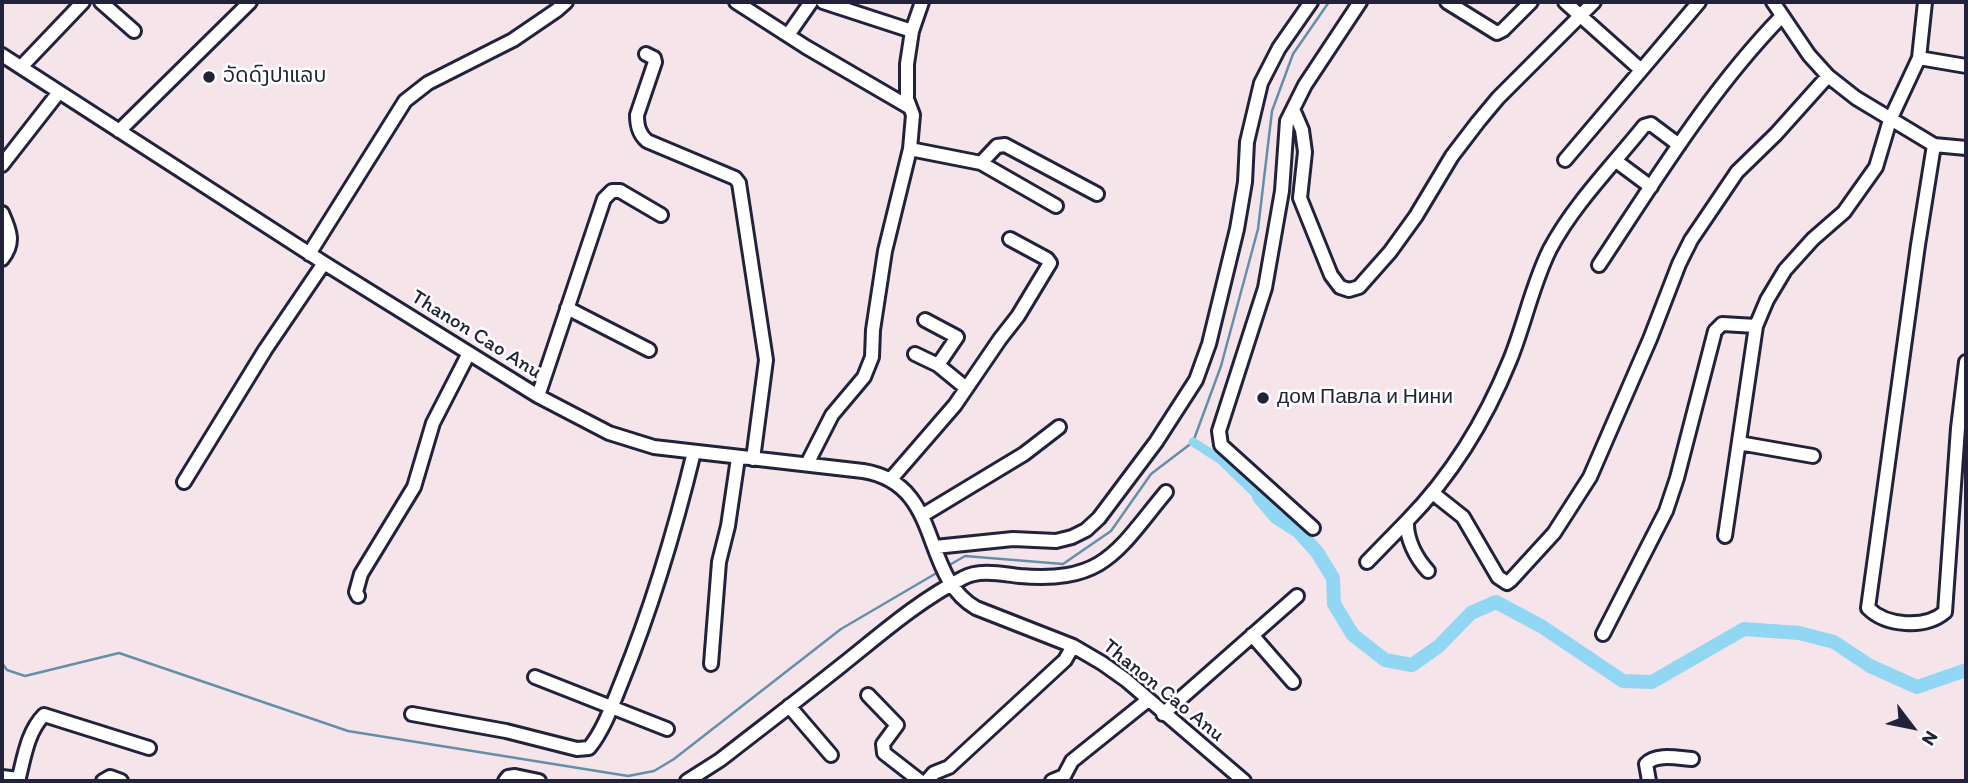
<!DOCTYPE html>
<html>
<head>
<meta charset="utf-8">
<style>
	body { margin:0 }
	#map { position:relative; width:1968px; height:783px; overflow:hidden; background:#f5e5eb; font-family:Itim,sans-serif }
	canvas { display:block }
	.frame { position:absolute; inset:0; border:4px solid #22223b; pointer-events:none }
	.north { position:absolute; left:1877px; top:692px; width:70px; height:70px; -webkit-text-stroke:5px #fff; paint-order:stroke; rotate:122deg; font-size:19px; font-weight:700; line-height:28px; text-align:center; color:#22223b }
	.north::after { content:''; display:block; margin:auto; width:24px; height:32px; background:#22223b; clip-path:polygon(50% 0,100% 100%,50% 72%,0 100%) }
</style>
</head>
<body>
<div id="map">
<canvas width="1968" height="783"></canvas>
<div class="frame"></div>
<div class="north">N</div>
</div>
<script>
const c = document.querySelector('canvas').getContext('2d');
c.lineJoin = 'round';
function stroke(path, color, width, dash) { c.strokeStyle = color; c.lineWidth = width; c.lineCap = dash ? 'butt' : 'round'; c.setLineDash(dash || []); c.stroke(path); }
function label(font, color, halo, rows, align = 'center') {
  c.font = font + ' Itim,"Noto Sans Lao",sans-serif'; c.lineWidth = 5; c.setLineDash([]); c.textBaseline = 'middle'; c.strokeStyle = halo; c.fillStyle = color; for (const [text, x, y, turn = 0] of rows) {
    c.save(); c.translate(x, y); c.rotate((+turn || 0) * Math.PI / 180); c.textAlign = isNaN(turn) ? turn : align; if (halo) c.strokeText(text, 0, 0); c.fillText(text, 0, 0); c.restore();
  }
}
const stream = new Path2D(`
	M946,567L965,556L1063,564L1111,531L1151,474L1193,442L1221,366L1258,229L1272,111L1293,54L1329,2
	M2,663L7,670L25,676L119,653L348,731L628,776L654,771L674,759L841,629L940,571`);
const canal = new Path2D(`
	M1193,442L1221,460L1259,497`);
const river = new Path2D(`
	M1259,497L1276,517L1298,531L1317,552L1333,578L1334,604L1353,635L1385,660L1412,665L1439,646L1471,613L1496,602L1541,626L1623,681L1652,682L1744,629L1799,633L1834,642L1870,666L1917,687L1966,670`);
const minor = new Path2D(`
	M101,2L134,31
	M736,2L806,47L909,107
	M823,2L912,31
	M1447,2L1497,33L1503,30L1531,2
	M1565,2L1640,69
	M1773,2L1809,55L1828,76L1856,98L1934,145L1966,148
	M788,35L811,2
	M646,54L654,58L655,62L637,115C637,126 639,134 647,141L735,178L739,183L766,360L753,459
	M2,55L324,263L538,396L609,433L654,447L863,471C944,484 919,575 976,608L1073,646L1102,663L1126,680L1244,781
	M1919,58L1966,66
	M21,67L83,2
	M1293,109L1302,130L1305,152L1300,198L1331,275L1340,287L1349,290L1359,287L1390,252L1416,216L1452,156L1478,122L1498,98L1594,2
	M119,131L250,2
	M1934,145L1918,245L1868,608C1886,626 1925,629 1945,612L1958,428L1966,362
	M910,149L981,163L1056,206
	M1565,160L1699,2
	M1616,161L1651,187
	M981,163L997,146L1005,145L1097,194
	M2,165L59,92
	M2,213C10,231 15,243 2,259
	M309,254L405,101L428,83L513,40L557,10L566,2
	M1599,265C1656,179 1710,90 1782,16
	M567,308L649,350
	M925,320L957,337L938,365
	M915,354L938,365L966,388
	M538,396L604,199L612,191H620L661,215
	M1739,443L1813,456
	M807,464L832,415L864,377L872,357L873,330L885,251L910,149L913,115L907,99V64L912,31L922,2
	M891,479L955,405L1000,339L1018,316L1050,263L1047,259L1010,239
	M184,482L265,350L324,263
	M1434,494L1463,517L1498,577L1507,583L1511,580L1554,533L1590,477L1650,339L1679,264L1691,240L1737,172L1776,134L1828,76
	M923,515L1024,454L1059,427
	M1313,528L1221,445L1219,431L1265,288L1282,191L1287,121L1305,85L1360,2
	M1725,536L1756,326L1767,300L1785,270L1813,239L1844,212L1876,167L1890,120L1919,58L1925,2
	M935,547L1013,539L1056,541L1072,537L1086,530L1099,518L1156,442L1196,380L1209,344L1237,229L1245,182L1247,142L1261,83L1279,48L1311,2
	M1367,562L1407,521
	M1428,571C1416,558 1406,539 1407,521C1451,476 1486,419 1510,360C1525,323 1532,285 1550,249C1574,204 1612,166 1644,126L1651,124L1679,145
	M358,596L356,592L361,574L414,487L433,423L469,353
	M1603,634L1666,511L1677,478L1715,331L1722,324L1756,326
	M1252,635L1293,682
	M711,664L719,562L728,526L738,458
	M535,677L667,729
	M868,695L897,725L883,744L884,753L920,781
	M789,706L831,755
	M412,714L506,731L577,749L589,748C604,730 613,703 622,681C652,607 675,530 694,452
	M1163,714L1297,596
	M2,777L19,779
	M18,781C24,759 27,732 44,715L149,748
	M103,781L110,777L121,781
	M505,781L508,777L515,776L539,781
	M687,781L720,760C761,728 802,697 842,665C881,634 918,601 963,578C979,569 1002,574 1020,576C1105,583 1117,551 1166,492
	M927,781L934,773L949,767L1065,660L1073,646
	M1052,781L1064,776L1072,761L1148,700
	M1649,781L1646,764C1656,753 1678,758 1692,759`);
const markers = [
	[209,77,7,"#22223b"],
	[1263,398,7,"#22223b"]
];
const poiNames = [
	["ວັດດົງປາແລບ",223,77],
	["дом Павла и Нини",1277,398]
];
const streetNames = [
	["Thanon Cao Anu",476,335,32],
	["Thanon Cao Anu",1163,691,39]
];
stroke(stream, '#658fa9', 2.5);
stroke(canal, '#91d7f3', 9);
stroke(river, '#91d7f3', 14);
stroke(minor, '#22223b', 18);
stroke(minor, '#fff', 12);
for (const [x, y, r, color] of markers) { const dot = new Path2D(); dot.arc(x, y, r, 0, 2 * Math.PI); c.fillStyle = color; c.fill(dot); stroke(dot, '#fff', 2.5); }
label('21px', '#22223b', '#fff', poiNames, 'left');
label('21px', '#22223b', '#fff', streetNames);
</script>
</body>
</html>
